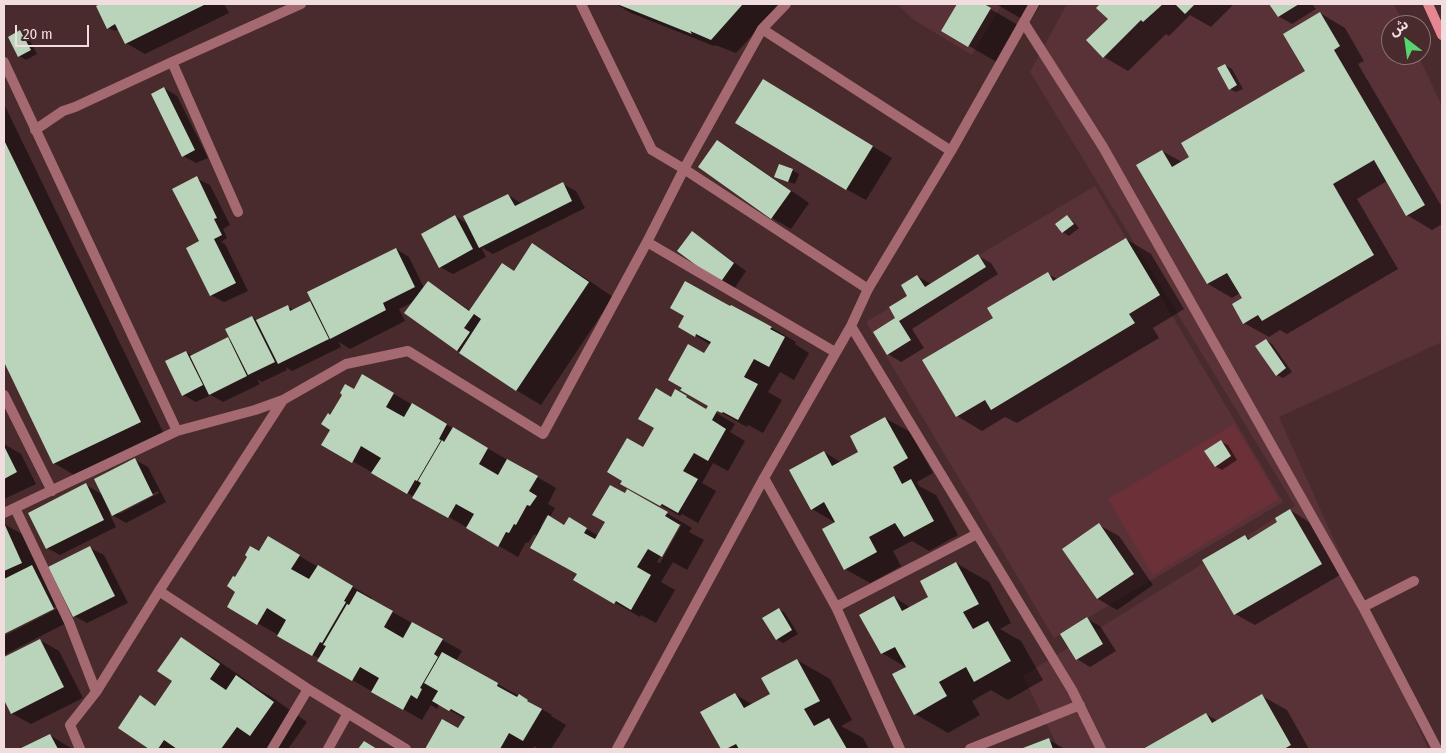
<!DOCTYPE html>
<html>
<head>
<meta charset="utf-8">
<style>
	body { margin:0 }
	#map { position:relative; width:1446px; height:753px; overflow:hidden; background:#492b2e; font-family:"Fira Sans Condensed","Noto Sans Arabic",sans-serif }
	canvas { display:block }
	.frame { position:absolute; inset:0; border:5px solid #f1ddde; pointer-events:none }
	.north { position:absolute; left:1381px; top:15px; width:50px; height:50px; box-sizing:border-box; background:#492b2e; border:1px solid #8c7274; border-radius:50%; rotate:330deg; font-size:14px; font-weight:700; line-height:20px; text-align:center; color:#f1ddde }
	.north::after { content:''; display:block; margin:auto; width:18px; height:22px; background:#56d671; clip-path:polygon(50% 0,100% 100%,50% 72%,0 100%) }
	.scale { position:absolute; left:15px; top:25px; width:74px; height:22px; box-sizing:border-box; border:2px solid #f1ddde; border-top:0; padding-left:6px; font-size:15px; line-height:18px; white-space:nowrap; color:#f1ddde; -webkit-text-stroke:4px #492b2e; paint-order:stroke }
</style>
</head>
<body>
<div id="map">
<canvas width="1446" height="753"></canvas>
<div class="frame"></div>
<div class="north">ش</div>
<div class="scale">20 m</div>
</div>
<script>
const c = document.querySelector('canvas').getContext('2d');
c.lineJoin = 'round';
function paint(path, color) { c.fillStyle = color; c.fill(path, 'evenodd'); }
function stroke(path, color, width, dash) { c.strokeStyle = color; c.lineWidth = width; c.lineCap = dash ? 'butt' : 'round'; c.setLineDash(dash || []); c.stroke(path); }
const built = new Path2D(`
	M897,4H1002L972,55L914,20Z
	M1067,4H1394L1404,25H1391V55H1418L1442,106V342L1279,417L1428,749H1059L1023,676L1295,506L1030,72Z
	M1095,186L1283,502L1054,638L866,322Z`);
const green = new Path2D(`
	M1234,424L1279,499L1153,575L1108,499Z`);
const shadow = new Path2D(`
	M102,4H224L229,13L145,54L126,43L119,29L115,31L108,28L98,6Z
	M616,4H781L736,53L715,45L714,46L631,13Z
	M958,4H982L1023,28L1002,65L943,31Z
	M996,4H1041L1029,23Z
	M1102,4H1234L1211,27L1190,15L1169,36L1166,34L1128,71L1104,57L1109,19L1098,8Z
	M1271,4H1312L1316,9L1292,24L1278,16Z
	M1320,13L1345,28L1364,61L1358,64L1442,207V224L1432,230L1407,215L1387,181L1357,199L1398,269L1287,334L1280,330L1269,337L1244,323L1243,298L1240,293L1232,298L1208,284L1162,151L1182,162L1307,71Z
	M20,31L27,35L37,54L26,60L19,56Z
	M1225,65L1232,69L1243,89L1236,92L1230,89Z
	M164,88L177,96L208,158L196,163L183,156Z
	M782,92L892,158L866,200L846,189Z
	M4,104L165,436L79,478L54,463L4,359Z
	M718,141L737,153L809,203L791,229L772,218L700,167Z
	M792,170L799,174L795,184L782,180Z
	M196,178L210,185L230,225L223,229L227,238L221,242L225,244L248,291L224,302L211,295L200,242Z
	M563,184L576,191L585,208L493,254L481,247L486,257L453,274L440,267L455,216L468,224L508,195L521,203Z
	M1067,217L1073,221L1079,228L1069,236L1063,232Z
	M692,233L705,241L746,271L734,289L721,282Z
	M1126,239L1151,254L1184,309L1153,328L1159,338L1017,423L1005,417L982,431L957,416L995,318L1048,274L1059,280Z
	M532,245L557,259L613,297L541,405L516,390L457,350L415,301L399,309L405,321L350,349L339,342L341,347L292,371L286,367L287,370L262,382L257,379L260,384L223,402L211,395L196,402L183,395L186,352L193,356L228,339L233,342L252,317L258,321L288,307L294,310L310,302L315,305L396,249L409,257L424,288L428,283L441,290L470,311L515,271Z
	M978,256L991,263L998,274L912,329L924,348L901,362L888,354L875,332L897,318L909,296L917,276L931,284Z
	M731,308L764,323L796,342L795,344L809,353L794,380L780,372L768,392L782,400L763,433L748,425L747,427L709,406L705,355L711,345L679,326Z
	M1266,340L1272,344L1292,372L1283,378L1277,375Z
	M363,376L556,488L548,504L555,508L550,517L565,526L569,519L599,536L625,495L656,507L692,528L689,532L704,540L687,570L673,562L661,582L675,590L656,623L641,615L640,617L575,580L578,574L538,536L534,534L528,543L526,542L518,557L323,444L332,429L330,416L354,391ZM547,515L550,516L543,528L541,526ZM679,524H682L660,563L657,562Z
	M676,391L705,408L704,409L707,411L708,408L735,424L730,432L745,441L728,471L713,463L702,483L716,491L698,523L682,514L680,516L641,494L644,449Z
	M885,418L910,432L933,473L917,482L919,486L936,495L958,535L929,551L912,541L893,551L901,566L870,583L845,569L836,523L812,509L824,452L842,463L860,453Z
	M1221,442L1228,445L1237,460L1222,470L1215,466Z
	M4,444L21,454L36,484L4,499Z
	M135,460L148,467L166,502L126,523L109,513L116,527L60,555L47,548L86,485L103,495ZM158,491L159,493L119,514V511Z
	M1290,510L1309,522L1340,575L1255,625L1235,614L1245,536L1250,539L1279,523Z
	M4,524L22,534L72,620L4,655V636L60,607L59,605L4,633Z
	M1099,525L1119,536L1153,585L1117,610L1098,599Z
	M268,538L372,598L371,600L462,651L456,661L519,696L552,715L551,716L566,725L551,749H539L534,746L533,749H426L443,720L459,730L465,719L439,704L437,709L431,705L422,720L319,661L320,659L228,606L237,591L236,578L260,553Z
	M90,548L104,555L128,603L87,623L74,616Z
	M956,563L989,582L1011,623L1000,629L1021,641L1043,680L1008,700L991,690L972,701L980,715L948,733L915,714L907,668L882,653L894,597L911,608L930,597Z
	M779,609L785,613L798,634L783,643L777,639L764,619Z
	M1087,619L1100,626L1116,651L1090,667L1077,659Z
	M181,639L214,658L252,684L251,685L270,696L307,722L288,749H152L119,727L141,697L156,706L174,681Z
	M40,640L59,651L83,698L31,724L11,713L4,698V658Z
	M797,660L830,679L852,720L841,726L863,738L869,749H722L702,712L735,694L753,705L771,694Z
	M1262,696L1287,710L1309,749H1146L1206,714L1218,721Z
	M50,735L69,747L71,749H22Z
	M1049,740L1065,749H1025L1024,748Z`);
const building = new Path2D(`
	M100,4H206L125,44L115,24L107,29L96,6Z
	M617,4H743L711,40L690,31L692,34Z
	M957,4H984L991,8L968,47L941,31Z
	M1100,4H1163L1143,22L1141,20L1103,58L1086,40L1108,19L1096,8Z
	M1175,4H1195L1185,14Z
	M1269,4H1299L1278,17Z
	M1320,12L1340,46L1334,50L1425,205L1406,216L1374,160L1333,184L1374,255L1262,321L1258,315L1243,324L1232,304L1242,298L1227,273L1207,284L1136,165L1162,150L1172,167L1189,157L1181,143L1305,71L1283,34Z
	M20,30L31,50L18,57L8,37Z
	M1225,64L1237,85L1229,90L1217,68Z
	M763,79L873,146L846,190L735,123Z
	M164,87L195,150L182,157L151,94Z
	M4,140L141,422L53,464L4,362Z
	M717,140L791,191L771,219L698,167Z
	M779,164L793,169L788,182L774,177Z
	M197,176L217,218L214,219L222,235L214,239L236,283L210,296L186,248L199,241L172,189Z
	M563,182L572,201L479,248L463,216L508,194L515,206Z
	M455,215L473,249L439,268L421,234Z
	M1067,215L1074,224L1062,233L1055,224Z
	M692,231L734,263L720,283L677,251Z
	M1126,238L1160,295L1129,314L1135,323L991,410L985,400L956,417L922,360L993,318L987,308L1048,272L1053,281Z
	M532,243L589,282L516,391L459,353L481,319L474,314L464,328L470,332L457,351L404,313L428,281L469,311L502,263L514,271Z
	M396,248L415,287L383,303L386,310L330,339L307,292Z
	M978,254L986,267L899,321L911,340L887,355L873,332L895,318L889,307L907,296L901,285L917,275L925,287Z
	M685,281L730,306L731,305L763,322L772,327L770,329L785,337L769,367L754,359L744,377L758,384L738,420L723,412L722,413L717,411L712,420L726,429L708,461L694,453L683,471L698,479L678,513L662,504L660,506L620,484L622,481L607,472L627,438L643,447L654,428L638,419L656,388L671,397L675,389L687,396L686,397L706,409L708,406L680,390L682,388L668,380L688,344L704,353L711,342L696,334L695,337L678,327L684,316L670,308Z
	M310,301L329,339L278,364L256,320L288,305L290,311Z
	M252,316L275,362L248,375L225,329Z
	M228,337L247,376L209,395L190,356Z
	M1266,339L1286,368L1276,376L1255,346Z
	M186,351L203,385L182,396L165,361Z
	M362,374L394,393L386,407L404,417L412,403L447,424L439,439L441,440L417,481L415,480L407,494L371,473L381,458L361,446L352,463L321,445L330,430L321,424L328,413L330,415L342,395L340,393L345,384L354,389Z
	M885,417L908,458L893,467L902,484L911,479L934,521L904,537L895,523L869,537L877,552L844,570L822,529L835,522L824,502L811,510L789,470L824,451L832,466L858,452L850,436Z
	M453,427L488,448L479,464L498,475L507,459L538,476L529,491L537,496L530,506L527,505L516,525L514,524L509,533L506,532L498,547L466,528L474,514L456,504L448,518L412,498L421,483L418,481L442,440L444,442Z
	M1221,440L1231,456L1215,467L1204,451Z
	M4,446L17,472L4,479Z
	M135,458L153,495L112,516L94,479Z
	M86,483L104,520L46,549L28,513Z
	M610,485L625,493L627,489L657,506L668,512L665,516L680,525L662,557L648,549L637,567L651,575L631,610L616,601L614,604L573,580L577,574L530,548L548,515L564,525L569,517L587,528L584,533L595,539L605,522L592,515Z
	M1290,509L1322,564L1234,615L1202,560L1245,535L1248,540L1277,522L1275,518Z
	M4,523L22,563L4,571Z
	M1099,523L1134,574L1097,599L1062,549Z
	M268,536L300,555L291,569L309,579L318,565L353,586L344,601L346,602L322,643L320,642L312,656L277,636L286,620L267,608L257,625L227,607L235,592L227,586L233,576L235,577L247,557L245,555L250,546L259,551Z
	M90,546L115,596L73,617L48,567Z
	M956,562L979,604L963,612L973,629L988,621L1011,661L974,682L966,667L939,682L947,696L914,715L892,674L906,667L895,647L881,654L859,615L894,596L902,611L928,597L920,581Z
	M32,565L54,609L4,634V579Z
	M357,591L393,611L384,627L403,638L412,622L443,639L434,654L438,657L420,688L422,689L417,699L411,695L403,710L371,692L379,678L360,667L352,681L317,661L326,646L323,645L347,604L349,605Z
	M779,608L792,630L776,640L762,618Z
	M1087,617L1103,644L1076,660L1060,634Z
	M181,637L220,664L210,679L226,690L236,675L274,702L250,736L237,727L221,749H177L164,740L158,749H149L118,728L140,695L155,706L172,681L157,671Z
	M40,639L64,687L11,714L4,700V657Z
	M442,652L498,683L497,686L517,697L519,694L528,700L527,701L542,709L523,741L509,733L500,749H425L442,719L458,728L465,717L451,709L449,711L432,701L438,691L424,683Z
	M797,659L820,701L804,709L814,726L829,718L847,749H739L736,744L726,749H721L700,712L735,693L744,708L770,694L761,678Z
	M1262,694L1291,745L1284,749H1143L1206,713L1212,723Z
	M50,734L58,749H19Z
	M1049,738L1053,749H1023V748Z
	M364,741L377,749H358Z`);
const service = new Path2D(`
	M1024,23L1103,147L1363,607L1437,749
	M35,130L63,111L75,107L172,62
	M684,169L868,289
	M238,212L172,62L301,4
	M1363,607L1414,581`);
const minor = new Path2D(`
	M581,4L652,150L684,169
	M762,29L951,151
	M4,62L177,431L4,513
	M647,242L835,352
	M851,326L1072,690L1101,749
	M4,395L52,491
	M177,431L255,410L283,400
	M764,478L836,607L900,749
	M15,508L69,622L96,692
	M159,591L308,689L406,749
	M836,607L977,534
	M80,749L70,725L96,692L159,591L283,400L346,364L408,351L543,434L647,242L684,169L762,29L786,4
	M272,749L308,689
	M328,749L348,713
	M617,749L764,478L851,326L868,289L951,151L1034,4
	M970,749L1080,705`);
const secondary = new Path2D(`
	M1428,4L1442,35`);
paint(built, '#583237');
paint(green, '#6c3039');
paint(shadow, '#0007');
paint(building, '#b9d4bb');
stroke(service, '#a56a71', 10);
stroke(minor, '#a56a71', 10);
stroke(secondary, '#e48792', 10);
</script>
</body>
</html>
